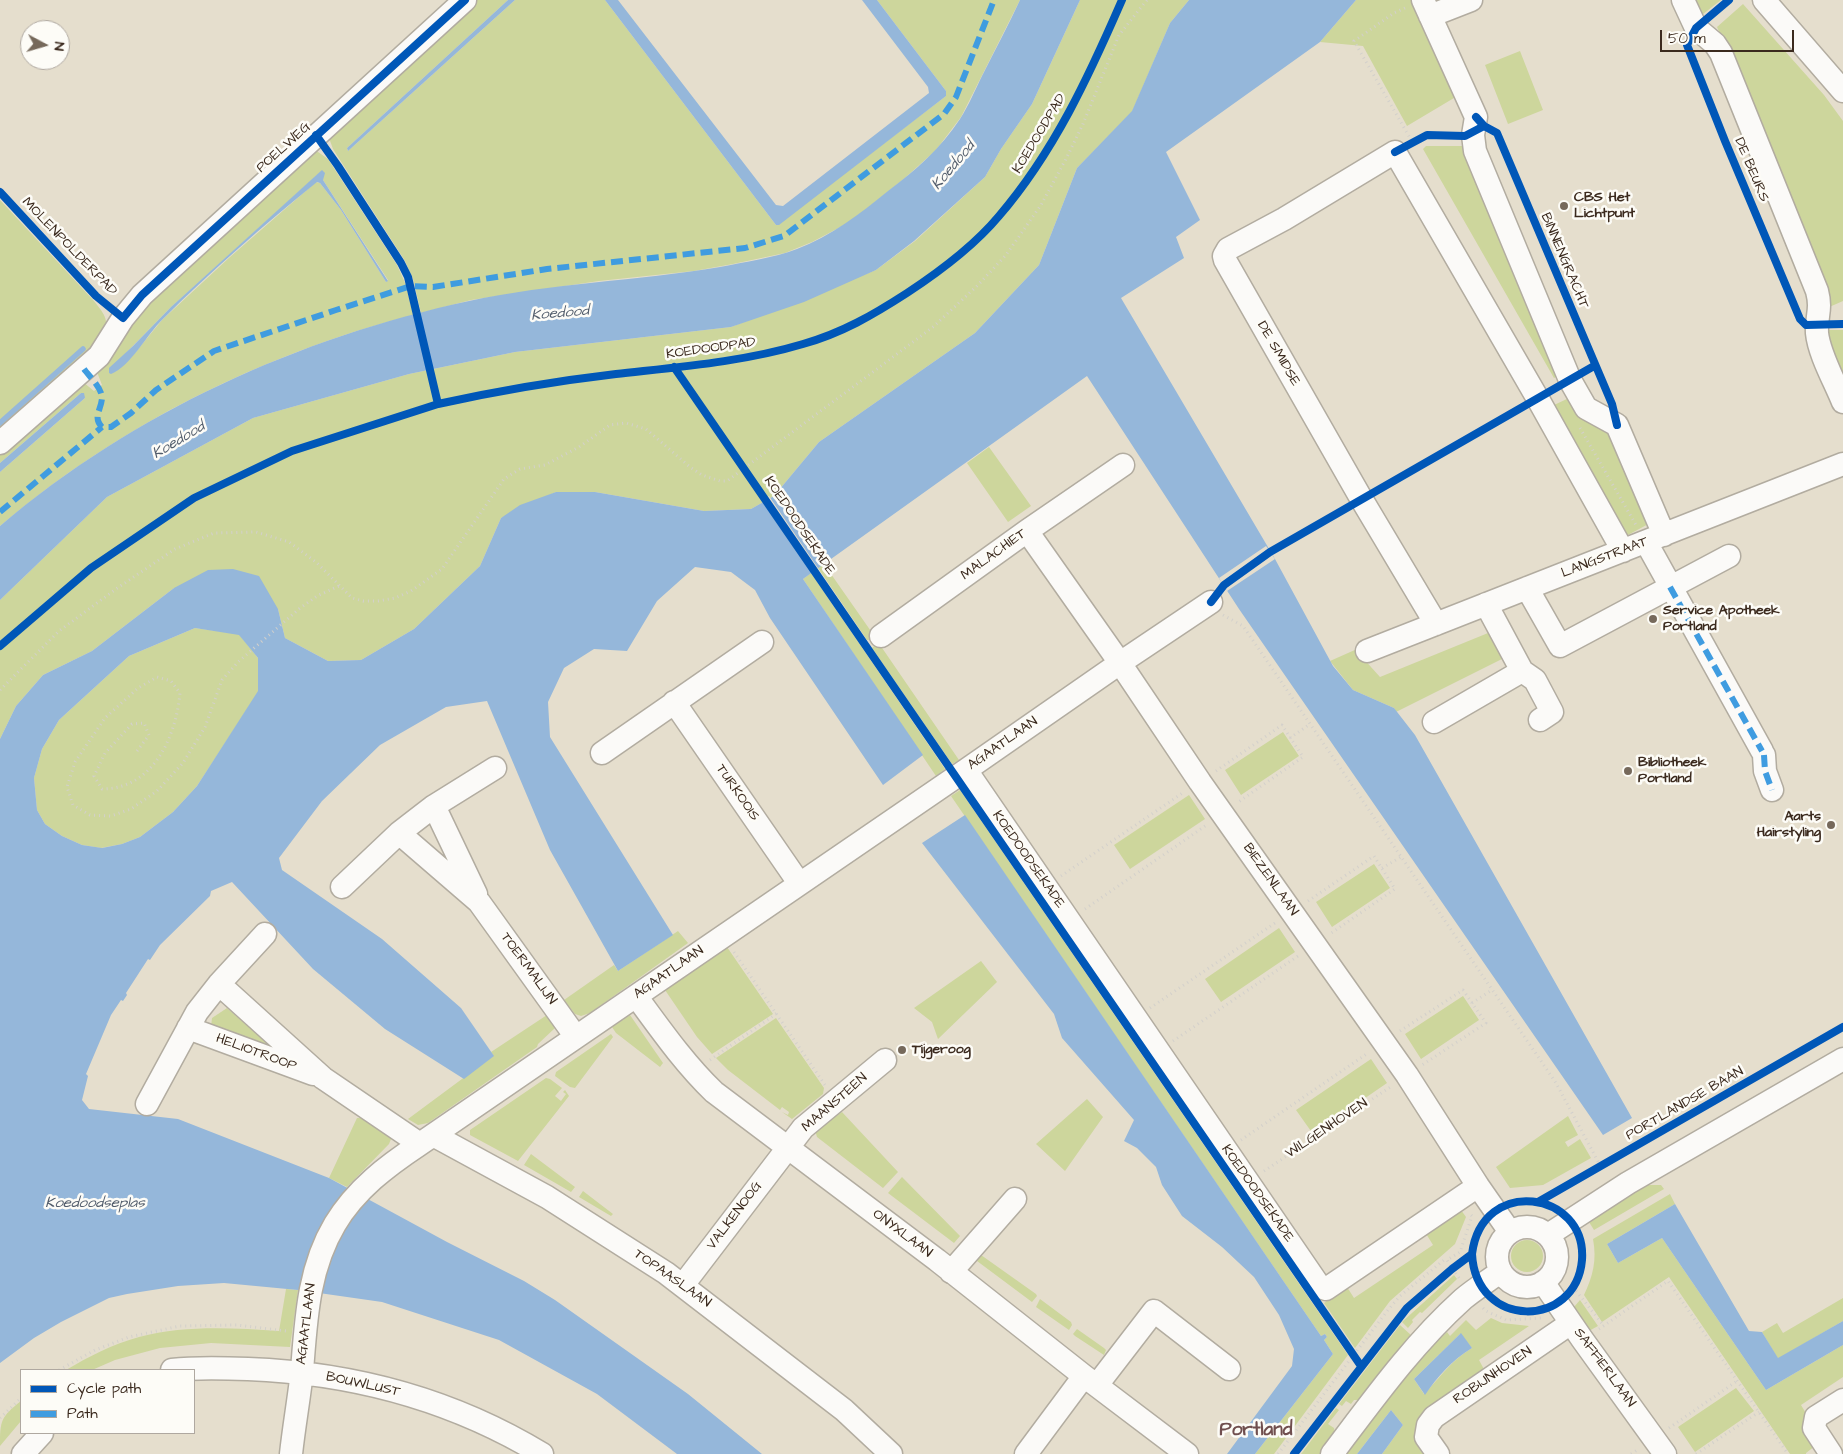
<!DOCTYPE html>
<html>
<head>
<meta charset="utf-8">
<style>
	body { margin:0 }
	#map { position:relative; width:1843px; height:1454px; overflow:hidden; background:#e5decd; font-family:"Architects Daughter",sans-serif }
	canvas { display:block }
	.legend { position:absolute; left:20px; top:1369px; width:175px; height:65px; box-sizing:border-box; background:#fdfcf7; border:1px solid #afa8a0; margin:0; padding:6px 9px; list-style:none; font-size:15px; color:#3b2a1e }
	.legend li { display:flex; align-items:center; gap:10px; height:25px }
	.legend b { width:25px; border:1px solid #afa8a0 }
	.north { position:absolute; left:20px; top:20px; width:50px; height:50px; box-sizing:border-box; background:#fdfcf7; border:1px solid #afa8a0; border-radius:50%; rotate:96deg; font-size:14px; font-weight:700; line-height:20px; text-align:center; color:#3b2a1e }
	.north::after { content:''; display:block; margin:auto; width:18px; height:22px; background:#76695b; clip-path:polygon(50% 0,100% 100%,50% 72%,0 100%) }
	.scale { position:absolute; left:1660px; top:30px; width:134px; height:22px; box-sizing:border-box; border:2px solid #3b2a1e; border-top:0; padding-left:6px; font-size:15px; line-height:18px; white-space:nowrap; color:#3b2a1e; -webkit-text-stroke:4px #fdfcf7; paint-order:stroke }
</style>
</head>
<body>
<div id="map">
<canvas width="1843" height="1454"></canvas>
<ul class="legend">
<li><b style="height:6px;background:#0057b8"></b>Cycle path</li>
<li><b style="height:6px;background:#3f9ce0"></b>Path</li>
</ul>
<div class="north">N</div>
<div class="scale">50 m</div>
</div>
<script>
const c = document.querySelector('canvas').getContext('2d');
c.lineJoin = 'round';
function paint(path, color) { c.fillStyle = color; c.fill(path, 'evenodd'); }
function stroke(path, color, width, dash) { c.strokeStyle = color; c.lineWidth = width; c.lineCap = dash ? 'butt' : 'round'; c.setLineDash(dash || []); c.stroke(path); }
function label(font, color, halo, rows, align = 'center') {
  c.font = font + ' "Architects Daughter",sans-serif'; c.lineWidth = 5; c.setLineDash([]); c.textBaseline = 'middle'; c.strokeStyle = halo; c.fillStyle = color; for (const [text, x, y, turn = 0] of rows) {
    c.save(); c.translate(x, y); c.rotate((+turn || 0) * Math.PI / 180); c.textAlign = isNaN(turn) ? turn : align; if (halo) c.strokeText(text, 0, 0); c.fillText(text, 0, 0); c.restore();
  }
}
const green = new Path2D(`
	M473,0H508L347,148L348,151L515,0H605L776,225L946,96V91L877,0H1020L961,117L936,150L906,177L852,221L812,242L785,253L733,264L694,271L599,281L471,300L421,313L413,279L405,261L333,149L329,138Z
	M1080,0H1189L1170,23L1132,112L1077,168L1039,265L975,333L819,442L774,496L751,509L704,511L595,492H556L501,518L480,566L414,629L361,660L328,661L285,638L278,609L174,588L92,651L43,675L16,706L0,739V600L107,497L253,418L409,374L515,352L731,327L876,270L915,241L985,177L1001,149L1032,104Z
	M1356,0H1417L1459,95L1407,126L1363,46L1320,42Z
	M1691,0H1721L1698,18Z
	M1743,4L1824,95L1843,121V301L1827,308L1727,49L1717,27Z
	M1520,51L1543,110L1508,124L1485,65Z
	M1426,146H1463L1465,159L1470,157L1563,373L1554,378L1423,149Z
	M311,147L328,159L397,265L406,285L413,315C262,354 119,425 0,526V472L85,398L81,393L0,463V449L83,382L94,391L102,385L97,372L125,325ZM322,171L323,180L388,280L386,282L341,210L320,183L316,182L230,257L162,320L134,354L122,357L171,307Z
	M0,200L94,301C106,316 109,320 104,339L0,436Z
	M1827,330H1843V385L1825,335Z
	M1571,397L1613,426L1654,521L1626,536L1552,406Z
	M989,447L1031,506L1008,522L967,463Z
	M824,564L875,637L870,640H867L818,568Z
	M811,573L945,769L936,776L803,579Z
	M195,628L239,634L258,658L259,691L197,786L173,812L140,837L122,844L101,848L82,845L62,836L45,824L37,810L34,778L42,749L59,720L129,656Z
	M1493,631L1508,656L1396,712L1394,708L1353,690L1330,661L1357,649L1362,657L1380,677Z
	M878,642L959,760L952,764L872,648Z
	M1283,732L1299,756L1241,795L1225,770Z
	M960,790L1348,1355L1274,1454H1255L1333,1354L1324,1340L1327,1337L1325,1334L1321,1336L951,796Z
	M1189,795L1205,819L1130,869L1114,845Z
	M1374,864L1390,888L1332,927L1316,902Z
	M1279,928L1295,952L1221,1002L1205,979Z
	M678,931L688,943L590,1013L581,1016L575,1014L564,1000L614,965L618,971Z
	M727,947L773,1014L712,1054L697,1037L665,990Z
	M981,961L997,982L938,1039L932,1022L914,1008Z
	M1463,996L1479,1020L1421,1059L1405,1034Z
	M227,1008L277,1052L295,1060L211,1027L212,1018Z
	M547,1015L555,1028L538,1044L537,1047L428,1123L418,1125L408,1119L493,1056L491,1052Z
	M630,1015L663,1063L660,1067L616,1033L612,1027Z
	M776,1018L824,1088L823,1094L792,1119L782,1112L788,1115L789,1112L782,1107L780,1110L728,1070L716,1058Z
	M611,1034L613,1037L575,1088L570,1087L555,1076L556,1072Z
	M1371,1059L1387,1083L1313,1134L1296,1110Z
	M546,1078L550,1079L562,1088L555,1096L561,1101L566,1094L563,1092L565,1090L569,1096L518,1161L470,1135V1130Z
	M1087,1099L1103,1117L1065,1171L1036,1144Z
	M842,1112L898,1172L883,1188L817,1137L815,1130Z
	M1568,1116L1578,1135L1565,1142L1568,1147L1580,1139L1591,1158L1543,1185L1510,1188L1496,1167Z
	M357,1118H363L390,1136L391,1139L389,1144L347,1187L329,1178Z
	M531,1154L575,1187L571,1192L524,1165Z
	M902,1177L960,1236L954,1243L888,1193Z
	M1644,1185H1661L1664,1189L1594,1230L1589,1222Z
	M583,1191L613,1214L611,1216L579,1197Z
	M1670,1194L1675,1204L1607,1244L1618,1263L1662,1238L1766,1390L1843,1345V1377L1801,1405L1807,1415L1804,1418L1803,1426L1815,1446L1806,1453V1454H1790L1669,1277L1602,1322L1584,1295C1593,1276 1597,1260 1593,1239Z
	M1461,1210L1466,1217L1455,1244L1390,1301L1355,1348L1324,1303L1347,1287L1354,1298L1433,1245L1425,1232Z
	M1511 1256a16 16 0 1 1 32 0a16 16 0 1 1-32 0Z
	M981,1255L1036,1294L1037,1296L1032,1302L977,1261Z
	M1454,1275L1457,1279L1422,1313L1420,1312L1412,1320L1413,1322L1408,1328L1402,1322Z
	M286,1289L298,1290L290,1347L211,1343L160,1348L115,1360L92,1370H66C88,1357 113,1344 139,1337C185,1325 232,1328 279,1331Z
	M1843,1298V1321L1778,1359L1762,1332L1777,1323L1783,1333Z
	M1040,1299L1071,1322L1072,1325L1069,1330L1036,1307Z
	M1580,1300L1598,1326L1587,1332L1574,1307Z
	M1491,1318L1502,1323L1529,1326L1479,1360L1486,1373L1422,1417L1430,1454H1382L1403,1425L1391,1410L1357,1454H1343L1418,1359L1447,1332L1450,1336L1466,1320L1476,1330ZM1460,1334L1472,1348C1448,1363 1442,1376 1424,1394L1414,1379Z
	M1400,1325L1412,1336L1362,1400H1354L1351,1404L1346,1401L1342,1406L1339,1404Z
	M1077,1329L1104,1348L1106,1350L1104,1355L1075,1336L1073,1334Z
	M1736,1388L1754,1411L1695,1452L1678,1427Z
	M21,1401V1421L0,1446C0,1420 1,1417 21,1401Z
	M1336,1408L1339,1410L1328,1424L1334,1428L1335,1436L1321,1454H1301Z`);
const water = new Path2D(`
	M508,0H515L348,151L347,148Z
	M605,0H618L776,205L783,206L929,93L928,87L862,0H877L946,91V96L779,225H776Z
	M1020,0H1080L1032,104L1001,149L985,177L914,241L876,270L804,302L731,327L515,352L409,374L253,418L107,497L0,600V526C134,412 298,338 469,301C552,283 637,281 720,267C745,262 773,258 797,249C831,236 860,214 888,191C916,170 941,148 960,119C969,105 975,90 982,76C995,50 1008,26 1020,0Z
	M1189,0H1356L1320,42L1166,152L1200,220L1176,237L1184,258L1121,298L1275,559L1333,666L1353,690L1394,708L1415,735L1632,1118L1603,1135L1239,609L1087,376L803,579L923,755L883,785L770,618L755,590L731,572L695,567L657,601L627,651L594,649L564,668L548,702L550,737L673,935L618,971L550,850L487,701L446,707L380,745L322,801L279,858L282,870L382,939L461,1008L494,1056L464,1079L385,1029L313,969L232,882L211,891L210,896L160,945L150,960L148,959L126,993L127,995L123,1001L121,1000L111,1015L86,1074L88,1076L82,1100L89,1109L178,1119L329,1178L447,1242L524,1281L555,1300L688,1394L762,1454H677L597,1394L499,1340L382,1302L298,1290L224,1283L178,1286L127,1294L109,1298L61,1322L34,1338L0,1363V739L16,706L43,675L92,651L174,588L208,570L233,569L259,576L278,609L285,638L328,661L361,660L414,629L480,566L501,518L520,505L556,492H595L704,511L751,509L774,496L819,442L975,333L1039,265L1077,168L1132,111L1170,23ZM195,628L239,635L258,658V691L197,786L173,812L140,837L122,844L102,848L82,845L62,836L45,824L37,810L34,778L42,749L59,720L129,656Z
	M322,170L325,173L323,180L388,281L386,282L341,210L320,183L317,182C264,225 211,271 163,319C147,334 131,366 111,374L109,373V368L133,346L171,307Z
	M81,393H84L85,398L0,472V463Z
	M965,815L1321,1336L1325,1334L1327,1337L1324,1340L1333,1354L1255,1454H1227L1292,1366L1294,1349L1279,1315L1254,1277L1222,1247L1182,1216L1162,1185L1156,1167L1137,1148L1124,1141L1134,1120L1062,1038L1054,1014L922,843Z
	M1675,1204L1749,1331L1762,1332L1778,1358L1843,1321V1345L1766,1390L1662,1238L1618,1263L1607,1244Z
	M1461,1333L1472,1348C1452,1360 1438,1376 1425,1395L1414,1379Z
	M1391,1410L1403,1425L1382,1454H1357Z`);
const pier = new Path2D(`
	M769,496L820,571L813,575L761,500Z
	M1266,546L1275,559L1227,591L1219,578Z`);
const stream = new Path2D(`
	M0,423L83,349`);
const path = new Path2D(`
	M1405,8L1394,13L1354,41L1410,138
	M1580,428L1636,525
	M1223,615L1243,626L1556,1083L1601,1167
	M0,690L59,631L116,589L175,549L214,533L256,532L289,542L316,562L352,598L363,601H378L395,598L411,591L442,569L504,479L520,469L545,465L579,447L610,425L626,423L646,429L690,467L702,475L720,481H727L933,327L978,285L1006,255L1041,205L1067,157L1083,124L1119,35L1147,0
	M1290,738L1310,724
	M137,751L149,735L144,723L132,724L105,753L94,776L102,789C153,789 176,737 180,693L171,681L157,677L138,688L105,718L75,762L67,787L73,805L90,815L111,816L131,809L157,791L183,763L205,727L222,680L238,662L299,609L317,596L339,586
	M1216,771L1282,725L1303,757L1237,803
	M1382,868L1401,857
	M1061,876L1184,792
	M1308,901L1374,856L1395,889L1330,934
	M1085,909L1208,824
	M734,952L825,1085
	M1472,1003L1492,990
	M1150,1008L1275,923
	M1400,1031L1463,990L1486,1023L1422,1065
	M1173,1041L1298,956
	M710,1060L777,1013
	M1241,1140L1368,1053
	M1264,1171L1392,1086
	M1459,1278L1447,1260L1460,1252L1472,1216L1470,1214
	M1573,1287L1604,1326
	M1483,1308L1486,1311L1506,1320L1541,1318
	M1599,1329L1668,1281L1788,1454
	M59,1370L95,1350L129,1337L180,1326L237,1325L286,1331
	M0,1418L21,1398
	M1669,1428L1737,1381
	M1278,1454L1388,1310L1400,1296L1444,1260H1447
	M1631,1454L1639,1449
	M1696,1454L1759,1412`);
const minor = new Path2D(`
	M1423,0L1476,117L1473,135L1475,151L1570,380L1586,408L1617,425L1664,535
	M1683,0L1696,28L1715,44L1721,53L1817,291C1822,310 1816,316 1817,333C1819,354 1835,382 1843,402
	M1764,0L1843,91
	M1430,16L1471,0
	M0,443L99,356L123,318L142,295L465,0
	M1027,531L1120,663L1200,782L1407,1075L1478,1186L1510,1232
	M1646,542L1762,751
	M1527,588L1560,646L1729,556
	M1486,604L1522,671L1535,680L1552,712L1540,720
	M1436,624L1362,500L1225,260L1224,256L1228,249L1284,219L1395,152L1538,399L1623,551
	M881,636L1027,531L1123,465
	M1367,651L1843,464
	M674,702L799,883
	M1434,722L1522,671
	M602,753L762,642
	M1764,755L1765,771L1772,790
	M966,770L1320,1287L1326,1289L1478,1186
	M434,806L476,894
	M399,833L479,902L576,1037
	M342,887L399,833L434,806L495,768
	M219,984L323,1078L420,1144
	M636,996C661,1030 684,1063 714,1092L937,1260L1084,1376L1187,1454
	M188,1028L313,1074
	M147,1104L197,1012L219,984L265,934
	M433,1135L547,1197L666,1273L844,1410L891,1454
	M1497 1257a30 30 0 1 1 60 0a30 30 0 1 1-60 0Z
	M1548,1235L1628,1183L1843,1059
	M951,1272L1015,1199
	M1543,1282L1582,1339L1665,1454
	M683,1285L803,1128L885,1060
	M172,1370C197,1367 223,1368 248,1369C352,1373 453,1400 542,1454
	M1097,1385L1154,1311L1229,1369
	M23,1454L42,1433
	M291,1454C294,1426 299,1399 302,1371C306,1320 308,1269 335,1224C356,1189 387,1166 420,1144L966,770L1120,663L1211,602
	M1026,1454L1084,1376
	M1332,1454C1373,1400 1412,1345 1463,1299C1475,1289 1488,1281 1500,1272
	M1438,1454L1426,1437L1428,1425L1434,1417L1571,1323
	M1831,1454L1814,1428L1816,1417L1843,1400`);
const quiet = new Path2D(`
	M84,369C89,376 101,387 102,397C102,409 92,417 102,427H111L131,413L156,390L214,351L336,310L411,286L433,287L547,269L745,248L784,236L944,114L956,97L994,0
	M0,512L102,427
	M1670,587L1762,751
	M1764,755L1765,771L1772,790`);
const cycleway = new Path2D(`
	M1729,0L1696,28L1687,45L1725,141L1800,319L1806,325L1843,324
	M1476,117L1484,126L1497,133L1612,404L1617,425
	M316,135L338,166L401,263L408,277L438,404C497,391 556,381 616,374C678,367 743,362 803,344C842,333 873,315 907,293C939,272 974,246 999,216C1054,152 1089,76 1122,0
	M1395,152L1427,135L1465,136L1484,126
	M0,192L96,296L123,318L142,295L465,0
	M674,367L1361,1366
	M1211,602L1224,585L1270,552L1594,366
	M0,646L91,568L194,498L292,451L438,404
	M1538,1202L1843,1027
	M1294,1454L1407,1308L1452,1269L1472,1254C1482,1175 1587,1191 1582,1260C1576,1329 1476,1330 1472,1254`);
const markers = [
	[1564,206,5,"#76695b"],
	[1653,619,5,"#76695b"],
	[1628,771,5,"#76695b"],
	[1831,825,5,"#76695b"],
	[902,1050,5,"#76695b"]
];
const streetNames = [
	["KOEDOODPAD",1040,134,-59],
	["POELWEG",284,148,-42],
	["DE BEURS",1751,170,67],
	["MOLENPOLDERPAD",69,247,46],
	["BINNENGRACHT",1564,261,67],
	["KOEDOODPAD",711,349,-8],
	["DE SMIDSE",1278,354,60],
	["KOEDOODSEKADE",799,526,56],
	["MALACHIET",994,555,-36],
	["LANGSTRAAT",1605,558,-21],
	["AGAATLAAN",1003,744,-35],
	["TURKOOIS",737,793,55],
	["KOEDOODSEKADE",1028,860,55],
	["BIEZENLAAN",1270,880,55],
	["TOERMALIJN",528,969,54],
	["AGAATLAAN",669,973,-35],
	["HELIOTROOP",256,1053,20],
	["MAANSTEEN",835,1103,-41],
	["PORTLANDSE BAAN",1685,1104,-30],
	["WILGENHOVEN",1327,1129,-34],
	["KOEDOODSEKADE",1257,1194,55],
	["VALKENOOG",735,1216,-53],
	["ONYXLAAN",902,1234,37],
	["TOPAASLAAN",672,1279,35],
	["AGAATLAAN",307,1324,-83],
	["SAFFIERLAAN",1604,1368,54],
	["ROBIJNHOVEN",1493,1376,-34],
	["BOUWLUST",363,1385,12]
];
const poiNames = [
	["CBS Het",1574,198],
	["Lichtpunt",1574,214],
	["Service Apotheek",1663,611],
	["Portland",1663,627],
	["Bibliotheek",1638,763],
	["Portland",1638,779],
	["Aarts",1821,817,"right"],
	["Hairstyling",1821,833,"right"],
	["Tijgeroog",912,1050]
];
const waterNames = [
	["Koedood",954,166,-50],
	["Koedood",560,314,-5],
	["Koedood",179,441,-31],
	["Koedoodseplas",95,1204]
];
const districtNames = [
	["Portland",1256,1431]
];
paint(green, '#cdd69c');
paint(water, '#95b7da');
paint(pier, '#e5decd');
stroke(stream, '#95b7da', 5.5);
stroke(minor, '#b2aca0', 25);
stroke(path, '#d3d0cb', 3, [1, 4]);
stroke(minor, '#fbfaf8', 22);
stroke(quiet, '#3f9ce0', 6, [12, 6]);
stroke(cycleway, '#0057b8', 8);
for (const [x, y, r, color] of markers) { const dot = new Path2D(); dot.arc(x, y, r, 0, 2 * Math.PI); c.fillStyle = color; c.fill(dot); stroke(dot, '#fdfcf7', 2); }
label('14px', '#3b2a1e', '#fdfcf7', streetNames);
label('bold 14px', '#3b2a1e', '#fdfcf7', poiNames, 'left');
label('italic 15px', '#515c6b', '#fdfcf7', waterNames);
label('bold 19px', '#704f4f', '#fdfcf7', districtNames);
</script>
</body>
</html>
